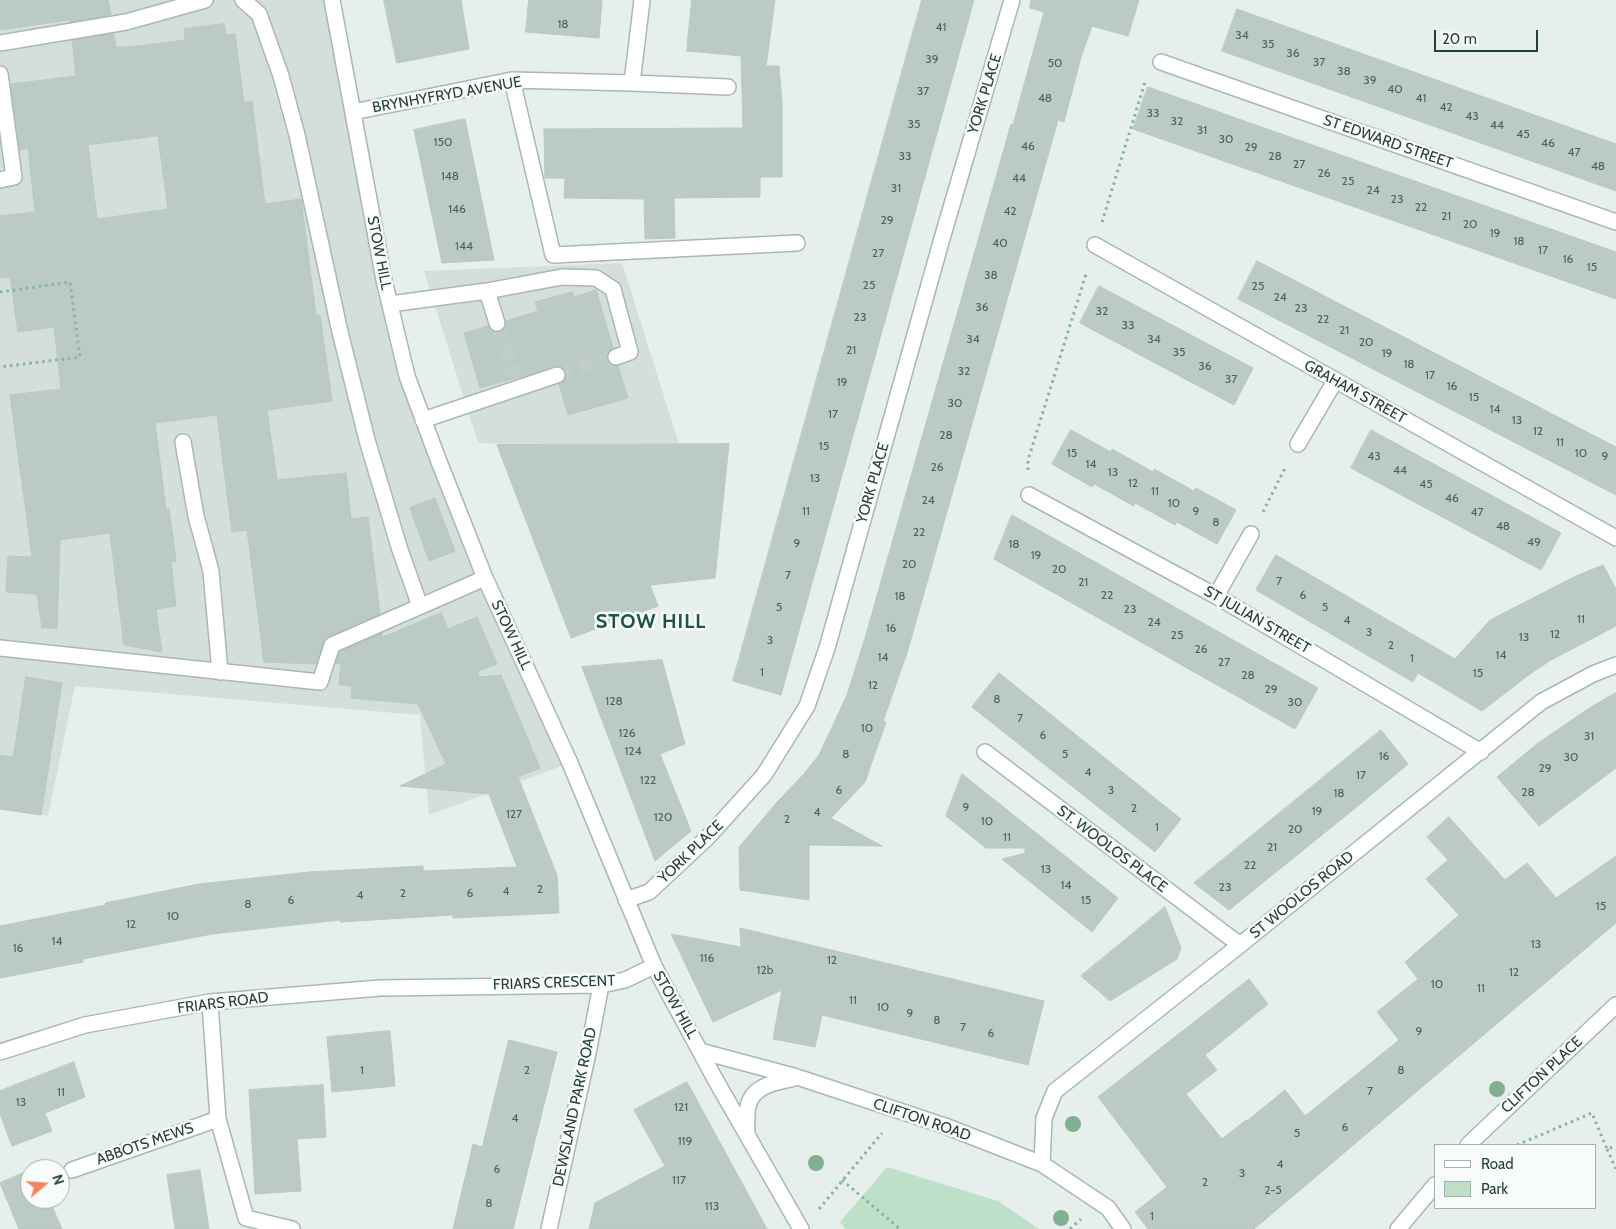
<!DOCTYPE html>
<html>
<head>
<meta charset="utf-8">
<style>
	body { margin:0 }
	#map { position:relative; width:1616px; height:1229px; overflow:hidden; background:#e6efeb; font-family:Cabin,sans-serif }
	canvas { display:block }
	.legend { position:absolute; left:1434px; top:1144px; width:162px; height:65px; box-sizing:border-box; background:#f7fbf9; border:1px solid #a3b1ad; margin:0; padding:6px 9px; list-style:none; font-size:15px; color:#24423a }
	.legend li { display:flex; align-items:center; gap:10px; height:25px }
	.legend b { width:25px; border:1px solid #a3b1ad }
	.north { position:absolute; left:20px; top:1159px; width:50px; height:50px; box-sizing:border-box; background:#f7fbf9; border:1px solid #a3b1ad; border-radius:50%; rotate:72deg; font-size:14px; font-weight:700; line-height:20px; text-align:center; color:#24423a }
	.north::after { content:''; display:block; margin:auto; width:18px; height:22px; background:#f4845f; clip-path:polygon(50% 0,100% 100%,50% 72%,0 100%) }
	.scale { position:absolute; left:1434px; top:30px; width:104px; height:22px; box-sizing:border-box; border:2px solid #24423a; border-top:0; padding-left:6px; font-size:15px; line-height:18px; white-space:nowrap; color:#24423a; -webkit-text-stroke:4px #f7fbf9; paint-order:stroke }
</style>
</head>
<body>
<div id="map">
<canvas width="1616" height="1229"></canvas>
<ul class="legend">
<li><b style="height:6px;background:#fff"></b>Road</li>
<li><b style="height:14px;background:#bfe0c8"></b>Park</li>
</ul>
<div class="north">N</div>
<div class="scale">20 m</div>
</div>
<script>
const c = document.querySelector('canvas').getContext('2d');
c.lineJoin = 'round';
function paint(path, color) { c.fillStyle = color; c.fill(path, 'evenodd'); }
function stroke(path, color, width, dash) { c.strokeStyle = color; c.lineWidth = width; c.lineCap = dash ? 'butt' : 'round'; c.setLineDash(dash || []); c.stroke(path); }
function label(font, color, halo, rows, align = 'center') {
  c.font = font + ' Cabin,sans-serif'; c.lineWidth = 5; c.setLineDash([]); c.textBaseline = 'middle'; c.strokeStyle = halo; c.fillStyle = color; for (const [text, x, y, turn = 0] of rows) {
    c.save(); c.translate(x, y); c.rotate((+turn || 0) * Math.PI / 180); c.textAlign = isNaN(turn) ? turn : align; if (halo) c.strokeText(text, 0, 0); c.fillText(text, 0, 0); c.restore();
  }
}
const built = new Path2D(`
	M0,0H332L407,376L570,763L429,815L420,715L75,686L48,816L0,809Z
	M622,263L679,444L557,445L478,443L424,271Z`);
const green = new Path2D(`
	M887,1167L998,1201L1039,1229H845L840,1222Z`);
const building = new Path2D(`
	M0,0H108L111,15L70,22L69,20L0,30Z
	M384,0H461L469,49L397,63Z
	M529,0H602L599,38L526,32Z
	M692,0H775L766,66H779L782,102V177H760V197L674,198L675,238L645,239L644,199L564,198L565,178H545L544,129L743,128L741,56L687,51Z
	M922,0H974L781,695L733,681Z
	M1031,0H1139L1128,36L1092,26L1081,57L1064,122L1058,120L907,653L883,721L886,722L865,782L831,818L882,846L809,845V900L740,890L739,847L778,801L803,775L819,755L847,695L865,638L1011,124L1013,125L1044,12L1030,8Z
	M1237,9L1616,144V191L1222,51Z
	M224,24L226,35L235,34L244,102L252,101L265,204L301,199L316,315H320L332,401L267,410L277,480L346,473L351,519L368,517L380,614L325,638L316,664L264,662L247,530L232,532L217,415L155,423L166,509H169L176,561L171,562L176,606L156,609L162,652L124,645L110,533L60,540L57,628H42L37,594L6,592L8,556L32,557L10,395L61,389L54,327L18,332L10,277L0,278V216L35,212L28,148L20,150L11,84L76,76L72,40L114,34L116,47H130L185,40L184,29ZM158,136L168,209L97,219L88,145Z
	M1148,87L1616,252V299L1133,129Z
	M465,119L494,260L442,263L414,130Z
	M1257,261L1616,447V495L1238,299Z
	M1099,286L1253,368L1234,405L1080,323Z
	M596,290L613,348L609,351L607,360L610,364L618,366L628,398L568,415L559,384L564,381L566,372L564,368L558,366L480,388L464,333L488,326L491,330L499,332L504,329L506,321L538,311L535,302L572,292L574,297Z
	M1071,430L1111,452L1112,449L1153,472L1154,469L1194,491L1196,488L1236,510L1217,544L1177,522L1175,525L1135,503L1134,506L1094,484L1092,487L1052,464Z
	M1371,430L1561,533L1541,570L1351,468Z
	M729,444L715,578L650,585L658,606L571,638L497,445Z
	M435,498L455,551L429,561L410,508Z
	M1012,515L1318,688L1295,729L994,559Z
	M1276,555L1455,659L1490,620L1576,576L1603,565L1616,589V626L1551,660L1530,674L1482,711L1418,673L1413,682L1256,590Z
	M441,613L448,629L477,617L497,664L478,671L479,677L501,675L540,768L518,777L557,875L559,913L453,918V915L340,922V920L212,934L83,959V962L0,978V926L106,905L105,903L199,884L309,872L423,866V871L517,867L489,794L400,786L446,764L418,704L351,698L352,686L339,685L341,664H336L340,652L382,633V637Z
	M662,660L685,744L660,754L691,831L655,861L582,667Z
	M999,673L1181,819L1155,852L972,707Z
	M26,677L62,683L41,815L0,809V755L13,757Z
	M1616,693V768L1539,826L1497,777L1538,743L1591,707Z
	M1381,730L1408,764L1364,801L1229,910L1194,883Z
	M962,774L1118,898L1092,932L1002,859L1025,853V848H986L946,816Z
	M1449,817L1505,880L1527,863L1556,898L1616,856V923L1254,1229H1148L1135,1212L1167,1187L1098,1097L1249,979L1268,1004L1205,1055L1217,1070L1186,1094L1222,1139L1246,1120L1247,1121L1285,1090L1305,1116L1399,1040L1377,1012L1418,979L1405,962L1459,915L1426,879L1448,860L1427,837Z
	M1165,907L1181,948L1177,959L1110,1001L1081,976Z
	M740,928L1044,1001L1028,1065L822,1015L815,1047L773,1039L782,990L713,1022L671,934L741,947Z
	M390,1031L395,1086L332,1092L327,1037Z
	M509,1040L557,1052L513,1229H453L473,1144L482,1147Z
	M74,1062L85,1097L45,1113L52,1131L12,1146L0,1114V1091Z
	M687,1082L767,1229H589L595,1203L665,1166L634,1110Z
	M323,1085L326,1137L297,1139L301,1191L255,1194L249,1090Z
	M30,1170V1199H49L62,1229H19L0,1183Z
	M200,1170L209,1229H175L167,1175Z`);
const minorTunnel = new Path2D(`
	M497,323L515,377
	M557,375L616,357`);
const path = new Path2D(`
	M1102,222L1145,82
	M0,292L70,282L80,357L0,367
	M1028,470V460L1087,271
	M1263,512L1286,466
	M1517,1145L1592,1113L1607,1149L1616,1146
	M1607,1149L1616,1169
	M842,1180L900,1229
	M819,1209L882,1133
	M1070,1229L1081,1219`);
const minor = new Path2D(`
	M243,0L259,14L281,76L297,135L340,332L367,440L400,550L420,606
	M332,0L384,280L407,376L438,459L485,578L570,763L654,966L715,1079L801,1229
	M0,43L126,22L205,0
	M1161,62L1616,222
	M0,74L14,177L0,180
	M512,80L553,255L797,243
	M632,83L728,87
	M353,112L512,80L632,83L642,0
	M1095,245L1616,538
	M487,291L497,323
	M390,304L487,291L562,277L596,278L613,289L630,352L616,357
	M423,420L557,375
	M183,442L196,516L211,571L220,672
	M1298,444L1335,381
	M1029,495L1216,596L1481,752
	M1216,596L1251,534
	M0,648L320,682L332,645L485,578
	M985,752L1240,945
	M626,900L649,892L707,838L764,775L807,706L827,648L941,242L1012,0
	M210,1002L218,1119L246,1218L292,1229
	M700,1051L797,1077L900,1111L945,1126L1042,1164L1108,1208L1123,1229
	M0,1052L85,1025L210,1002L380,988L601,985L625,980L654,966
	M747,1134C747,1125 746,1115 748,1107C752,1085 777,1082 795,1078
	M1468,1145L1616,1005
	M1042,1164L1044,1118L1055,1091L1240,945L1541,702L1593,674L1616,665
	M72,1170L218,1119
	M549,1229L588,1053L601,985
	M1398,1229L1435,1185`);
const trees = [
	[1497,1089],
	[1073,1124],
	[816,1163],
	[1061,1218]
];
const numberNames = [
	["18",563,24],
	["41",941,27],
	["34",1242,35],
	["35",1268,44],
	["36",1293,53],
	["39",932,59],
	["37",1319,62],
	["50",1055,63],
	["38",1344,71],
	["39",1370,80],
	["40",1395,89],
	["37",923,91],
	["48",1045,98],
	["41",1421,98],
	["42",1446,107],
	["33",1153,113],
	["43",1472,116],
	["32",1177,121],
	["35",914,124],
	["44",1497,125],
	["31",1202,130],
	["45",1523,134],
	["30",1226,139],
	["150",443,142],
	["46",1548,143],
	["46",1028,146],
	["29",1251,147],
	["47",1574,152],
	["33",905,156],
	["28",1275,156],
	["27",1299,164],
	["48",1598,166],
	["26",1324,173],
	["148",450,176],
	["44",1019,178],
	["25",1348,181],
	["31",896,188],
	["24",1373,190],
	["23",1397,199],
	["22",1421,207],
	["146",457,209],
	["42",1010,211],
	["21",1446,216],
	["29",887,220],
	["20",1470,224],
	["19",1495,233],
	["18",1519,241],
	["40",1000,243],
	["144",464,246],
	["17",1543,250],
	["27",878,253],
	["16",1568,259],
	["15",1592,267],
	["38",991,275],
	["25",869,285],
	["25",1258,286],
	["24",1280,297],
	["36",982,307],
	["23",1301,308],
	["32",1102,311],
	["23",860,317],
	["22",1323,319],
	["33",1128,325],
	["21",1344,330],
	["34",973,339],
	["34",1154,339],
	["20",1366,342],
	["21",851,350],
	["35",1179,352],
	["19",1387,353],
	["18",1409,364],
	["36",1205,366],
	["32",964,371],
	["17",1430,375],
	["37",1231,379],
	["19",842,382],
	["16",1452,386],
	["15",1474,397],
	["30",955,403],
	["14",1495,409],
	["17",833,414],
	["13",1517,420],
	["12",1538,431],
	["28",946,435],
	["11",1560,442],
	["15",824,446],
	["15",1072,453],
	["10",1581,453],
	["43",1374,456],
	["9",1605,456],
	["14",1091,464],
	["26",937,467],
	["44",1400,470],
	["13",1113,472],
	["13",815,478],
	["12",1133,483],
	["45",1426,484],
	["11",1155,491],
	["46",1452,498],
	["24",928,500],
	["10",1174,503],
	["11",806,511],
	["9",1196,511],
	["47",1477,512],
	["8",1216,522],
	["48",1503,526],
	["22",919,532],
	["49",1534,542],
	["9",797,543],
	["18",1014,544],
	["19",1036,555],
	["20",909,564],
	["20",1059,569],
	["7",788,575],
	["7",1279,581],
	["21",1083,582],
	["22",1107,595],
	["6",1303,595],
	["18",900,596],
	["5",779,607],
	["5",1325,607],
	["23",1130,609],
	["11",1581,619],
	["4",1347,620],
	["24",1154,622],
	["16",891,628],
	["3",1369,632],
	["12",1555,634],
	["25",1177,635],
	["13",1524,637],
	["3",770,640],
	["2",1391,645],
	["26",1201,649],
	["14",1501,655],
	["14",883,657],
	["1",1412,658],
	["27",1224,662],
	["1",762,672],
	["15",1478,673],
	["28",1248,675],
	["12",873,685],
	["29",1271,689],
	["8",997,699],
	["128",614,701],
	["30",1295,702],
	["7",1020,718],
	["10",867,728],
	["126",627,733],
	["6",1043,735],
	["31",1589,736],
	["124",633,751],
	["8",846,754],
	["5",1065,754],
	["16",1384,756],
	["30",1571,757],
	["29",1545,768],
	["4",1088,772],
	["17",1361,775],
	["122",648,780],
	["6",839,790],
	["3",1111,790],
	["28",1528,792],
	["18",1339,793],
	["9",966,807],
	["2",1134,808],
	["19",1317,811],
	["4",817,812],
	["127",514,814],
	["120",663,817],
	["2",787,819],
	["10",987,821],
	["1",1157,827],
	["20",1295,829],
	["11",1007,837],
	["21",1272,847],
	["22",1250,865],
	["13",1046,869],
	["14",1066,885],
	["23",1225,887],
	["2",540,889],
	["4",506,891],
	["2",403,893],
	["6",470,893],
	["4",360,895],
	["6",291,900],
	["15",1086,900],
	["8",248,904],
	["15",1601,906],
	["10",173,916],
	["12",131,924],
	["14",57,941],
	["13",1536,944],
	["16",18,948],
	["116",707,958],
	["12",832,960],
	["12b",765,970],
	["12",1514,972],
	["10",1437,984],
	["11",1481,988],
	["11",853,1000],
	["10",883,1007],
	["9",910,1013],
	["8",937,1020],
	["7",963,1027],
	["9",1419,1031],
	["6",991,1033],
	["1",362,1070],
	["2",527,1070],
	["8",1401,1070],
	["7",1370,1091],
	["11",61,1092],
	["13",21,1102],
	["121",681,1107],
	["4",515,1118],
	["6",1345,1127],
	["5",1297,1133],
	["119",685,1141],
	["4",1280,1164],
	["6",497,1169],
	["3",1242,1173],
	["117",679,1180],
	["2",1205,1182],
	["2-5",1273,1190],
	["8",489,1203],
	["113",712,1206],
	["1",1152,1216]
];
const streetNames = [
	["YORK PLACE",985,94,-73],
	["BRYNHYFRYD AVENUE",447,95,-10],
	["ST EDWARD STREET",1388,142,19],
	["STOW HILL",379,253,79],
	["GRAHAM STREET",1355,392,29],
	["YORK PLACE",873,483,-74],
	["ST JULIAN STREET",1257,620,30],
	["STOW HILL",511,635,65],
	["ST. WOOLOS PLACE",1112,849,37],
	["YORK PLACE",691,852,-44],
	["ST WOOLOS ROAD",1302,895,-39],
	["FRIARS CRESCENT",554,983,-2],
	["FRIARS ROAD",223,1003,-7],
	["STOW HILL",675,1005,61],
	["CLIFTON PLACE",1542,1075,-43],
	["DEWSLAND PARK ROAD",575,1107,-78],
	["CLIFTON ROAD",922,1120,19],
	["ABBOTS MEWS",145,1144,-19]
];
const districtNames = [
	["STOW HILL",651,622]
];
paint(built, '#d4dfda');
paint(green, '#bfe0c8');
paint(building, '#bbcac4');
stroke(building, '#b8c9c2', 1);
stroke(minorTunnel, '#bfccc8', 15, [15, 8]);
stroke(minor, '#a8b8b2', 18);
stroke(path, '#86b3a5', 3, [2.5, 4]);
stroke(minor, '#fff', 15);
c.fillStyle = '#80af93';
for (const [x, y] of trees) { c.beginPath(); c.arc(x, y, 8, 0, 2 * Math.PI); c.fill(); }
label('12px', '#4a645c', null, numberNames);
label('15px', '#24423a', '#f7fbf9', streetNames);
c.letterSpacing = '1px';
label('bold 20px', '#1f5548', '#f7fbf9', districtNames);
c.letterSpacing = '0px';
</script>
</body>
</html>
